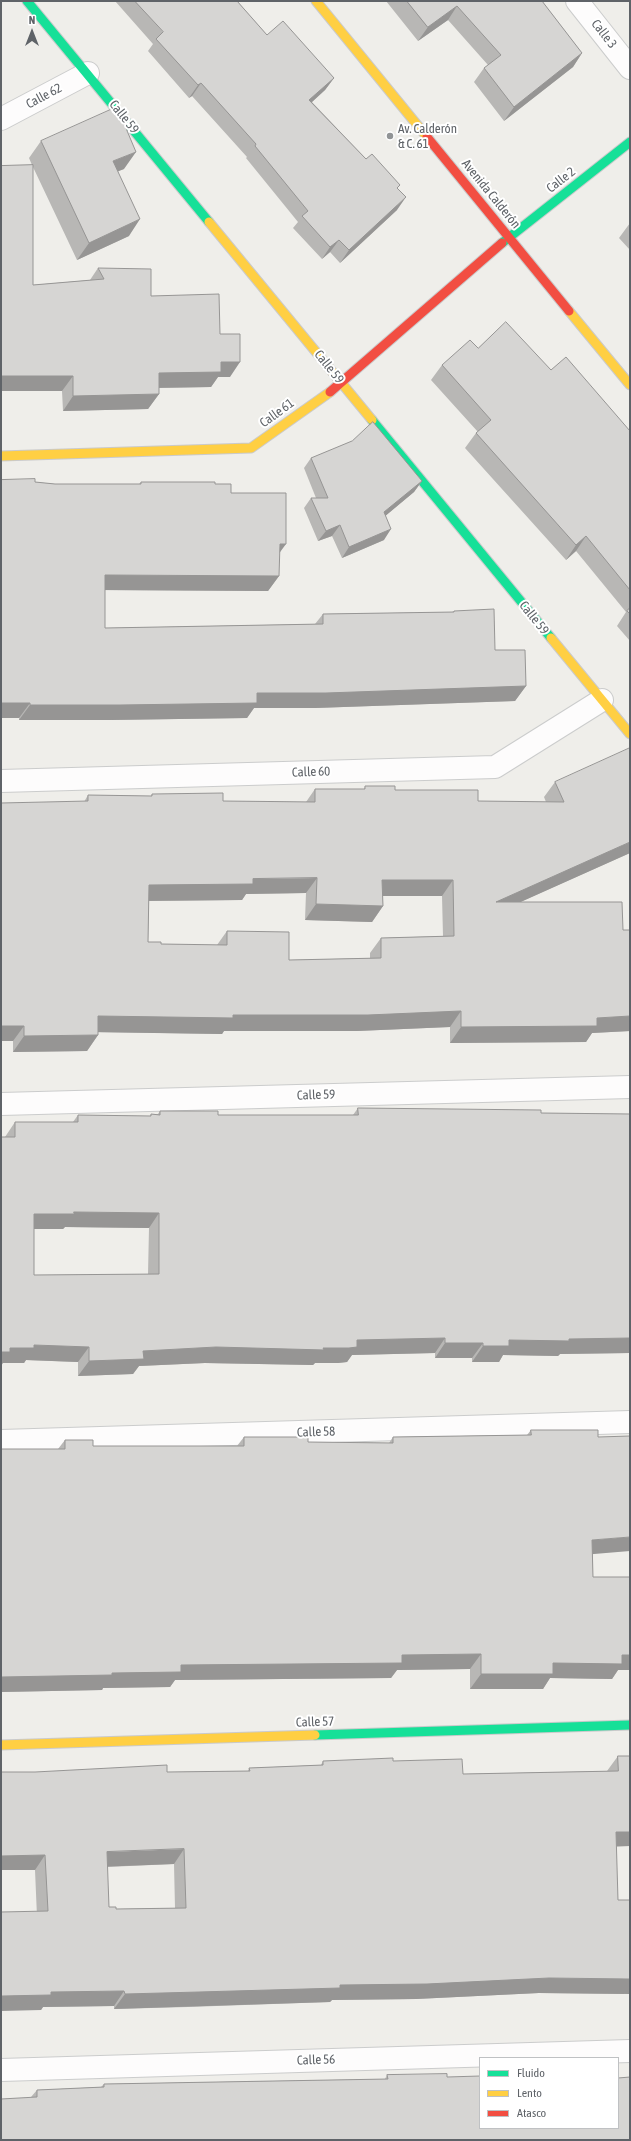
<!DOCTYPE html>
<html>
<head>
<meta charset="utf-8">
<style>
	body { margin:0 }
	#map { position:relative; width:631px; height:2141px; overflow:hidden; background:#efeeea; font-family:"Asap Condensed",sans-serif }
	canvas { display:block }
	.frame { position:absolute; inset:0; border:2px solid #5f6368; pointer-events:none }
	.legend { position:absolute; left:479px; top:2057px; width:140px; height:72px; box-sizing:border-box; background:#fff; border:1px solid #bfc1c3; margin:0; padding:5px 7px; list-style:none; font-size:12px; color:#5f6368 }
	.legend li { display:flex; align-items:center; gap:8px; height:20px }
	.legend b { width:20px; border:1px solid #bfc1c3 }
	.north { position:absolute; left:12px; top:12px; width:40px; height:40px; -webkit-text-stroke:3px #fff; paint-order:stroke; rotate:0deg; font-size:11px; font-weight:700; line-height:16px; text-align:center; color:#5f6368 }
	.north::after { content:''; display:block; margin:auto; width:14px; height:18px; background:#5f6368; clip-path:polygon(50% 0,100% 100%,50% 72%,0 100%) }
</style>
</head>
<body>
<div id="map">
<canvas width="631" height="2141"></canvas>
<div class="frame"></div>
<ul class="legend">
<li><b style="height:5px;background:#16e098"></b>Fluido</li>
<li><b style="height:5px;background:#ffcf43"></b>Lento</li>
<li><b style="height:5px;background:#f24e42"></b>Atasco</li>
</ul>
<div class="north">N</div>
</div>
<script>
const c = document.querySelector('canvas').getContext('2d');
c.lineJoin = 'round';
function stroke(path, color, width, dash) { c.strokeStyle = color; c.lineWidth = width; c.lineCap = dash ? 'butt' : 'round'; c.setLineDash(dash || []); c.stroke(path); }
function paint(path, color) { c.fillStyle = color; c.fill(path, 'evenodd'); }
function label(font, color, halo, rows, align = 'center') {
  c.font = font + ' "Asap Condensed",sans-serif'; c.lineWidth = 4; c.setLineDash([]); c.textBaseline = 'middle'; c.strokeStyle = halo; c.fillStyle = color; for (const [text, x, y, turn = 0] of rows) {
    c.save(); c.translate(x, y); c.rotate((+turn || 0) * Math.PI / 180); c.textAlign = isNaN(turn) ? turn : align; if (halo) c.strokeText(text, 0, 0); c.fillText(text, 0, 0); c.restore();
  }
}
const street = new Path2D(`
	M577,1L630,68
	M1,119L88,73
	M1,781L495,767L602,700
	M1,1104L630,1087
	M1,1441L630,1422
	M1,2070L630,2051`);
const fast = new Path2D(`
	M27,1L209,222
	M502,243L630,142
	M372,420L551,638
	M315,1735L630,1725`);
const slow = new Path2D(`
	M316,1L427,137
	M209,222L372,420
	M569,311L630,385
	M1,456L251,448L330,392
	M551,638L630,734
	M1,1745L315,1735`);
const jam = new Path2D(`
	M427,137L569,311
	M330,392L502,243`);
const wall = new Path2D(`
	M115,1H237L267,35L334,78L325,90L312,102L366,159L398,188L397,210L340,263L330,252L322,259L293,228L298,222L246,158L247,157L192,96L189,98L148,51L153,44Z
	M386,1H542L582,53L573,67L504,121L474,82L484,68L488,65L448,20L418,41Z
	M41,141L124,169L118,171L129,236L77,260L33,167V285L90,280L98,268L220,334L230,377H218L211,387L159,388V394L148,409L63,411L62,391H1V166L32,165L29,158Z
	M630,223V250L619,238Z
	M478,348L551,370L630,431V641L617,626L626,612L576,551L566,560L465,448L476,433L478,432L431,380L442,365Z
	M311,458L422,481L414,492L386,515L384,540L342,558L332,536L318,541L304,508L311,498H316L304,468Z
	M35,482L55,484H139L141,482L215,484L231,493L279,553V576L268,591L105,590V628L315,624L323,614L452,612L454,611L495,650L526,686L515,701L315,708H254L247,718L110,720H19V718H1Z
	M555,782L630,853L520,902L623,930H630V1031L592,1033L586,1042L450,1043V1027L357,1031H224L222,1034L98,1032V1035L87,1051L13,1052V1041H1L84,802L88,795L151,796L152,794L223,801L306,802L315,789H364L365,786L478,801L546,802L544,797ZM306,893L305,920L372,922L383,906V896H442L443,936L381,938L370,953V958L289,960L227,931L217,945L161,944L148,942L149,901L242,900L246,894Z
	M358,1108L541,1113L630,1114V1353L560,1354L558,1356L503,1355L499,1362H472V1358H435V1353L352,1355L347,1362L338,1363H315L313,1365L205,1363L139,1366L133,1374L78,1376V1362L26,1360L24,1363H3L5,1137L15,1122H73L78,1115L150,1116L151,1114H158L160,1111L218,1115H353ZM65,1227L149,1228L148,1274L34,1275V1229H63Z
	M531,1430L593,1554V1577L618,1670L612,1679L550,1678L543,1689H470V1669L397,1670L391,1678L175,1680L170,1687L103,1688L102,1690L1,1692V1449H58L65,1440L93,1446H237L244,1437L308,1442L389,1443L393,1437L527,1435Z
	M618,1756H630L616,1847L618,1900L624,1994L539,1993L416,1999L332,2000L330,2002L188,2007L114,2009V2006L43,2007L41,2010L35,1870H1V1772H167L248,1771L249,1768L321,1765L323,1761H393L463,1774L607,1771ZM174,1864L175,1908L116,1909L109,1907L107,1867Z
	M387,2075L447,2077L480,2128L630,2140L31,2097L37,2090L101,2087L104,2084L385,2079Z`);
const shadedWall = new Path2D(`
	M457,6L448,20L418,41L428,27Z
	M582,53L573,67L504,121L514,107Z
	M334,78L325,90L301,112L309,100Z
	M201,83L192,96L189,98L198,85Z
	M136,152L124,169L101,178L113,161Z
	M406,197L397,210L340,263L349,250Z
	M140,219L129,236L77,260L89,243Z
	M339,240L330,252L322,259L330,247Z
	M221,362H240L230,377H218L211,387L148,388L159,373Z
	M1,376H73L62,391H1Z
	M159,394L148,409L63,411L73,396Z
	M422,481L414,492L377,523L384,512Z
	M340,525L332,536L318,541L326,531Z
	M391,529L384,540L342,558L349,547Z
	M586,536L576,551L566,560L576,545Z
	M280,544H286L275,559Z
	M105,575L279,576L268,591L95,590Z
	M526,686L515,701L315,708H254L247,718L110,720H19L30,705L257,693Z
	M1,703H30L19,718H1Z
	M630,842V853L485,918L496,902Z
	M317,878L306,893L246,894L242,900L138,901L149,885L253,879Z
	M382,880H453L442,896H371Z
	M316,904L383,906L372,922L305,920Z
	M461,1011L450,1027L357,1031H224L222,1034L86,1032L98,1016L233,1015Z
	M630,1016V1031L592,1033L586,1042L450,1043L461,1027Z
	M1,1026H24L13,1041H1Z
	M98,1035L87,1051L13,1052L24,1036Z
	M74,1212L159,1213L149,1228L65,1227L63,1229H24L34,1214Z
	M445,1338L435,1353L352,1355L347,1362L338,1363H315L313,1365L205,1363L139,1366L133,1374L78,1376L89,1361L143,1351L216,1347L323,1348L357,1340Z
	M630,1338V1353L560,1354L558,1356L503,1355L499,1362H472L483,1346L509,1340Z
	M445,1343H483L472,1358H435Z
	M34,1345L89,1347L78,1362L26,1360L24,1363H3L1,1366V1352L10,1348Z
	M630,1537V1551L582,1555L592,1540Z
	M481,1654L470,1669L397,1670L391,1678L175,1680L170,1687L103,1688L102,1690L1,1692V1677L112,1673L181,1665L402,1655Z
	M622,1655H630V1670H618L612,1679L550,1678L543,1689H470L481,1674L553,1663Z
	M616,1832H630V1846L606,1847Z
	M184,1849L174,1864L96,1867L107,1852Z
	M45,1855L35,1870H1V1856Z
	M549,1978L630,1979V1994L539,1993L416,1999L332,2000L330,2002L114,2009L125,1994L340,1985Z
	M124,1991L114,2006L43,2007L41,2010L1,2011V1996L51,1992Z`);
const building = new Path2D(`
	M135,1H237L267,35L283,21L334,78L309,100L366,159L372,154L400,185L397,188L406,197L349,250L339,240L330,247L302,216L308,211L255,146L256,144L201,83L198,85L156,39L163,32Z
	M407,1H542L582,53L514,107L484,68L501,55L457,6L428,27Z
	M117,107L136,152L113,161L140,219L89,243L41,141Z
	M33,165V285L104,279L98,268L151,269V296L219,294L220,334H240V362H221V372L159,373V394L73,396V376H1V166Z
	M506,322L551,370L566,357L630,431V590L586,536L576,545L476,433L491,420L442,365L470,340L478,348Z
	M373,422L422,481L384,512L391,529L349,547L340,525L326,531L311,498H328L311,458L352,441Z
	M35,479V482L55,484H141V482H215V484H231V493H286V544H280L279,576L105,575V628L323,624V614L454,612V611L494,609L495,650H525L526,686L326,693H257V703L120,705H30V703H1V480Z
	M630,608V614L627,611Z
	M630,748V842L496,902H622L623,930H630V1016L597,1018V1026L461,1027V1011L368,1015H233V1018L98,1016V1035L24,1036V1026H1V803L88,801V795L152,796V794L223,793V801L315,802V789H365V786H395V790H478V801L564,802L555,782ZM317,878L316,904L383,906L382,880H453L454,936L381,938V958L289,960V932L227,931V945L161,944V942H148L149,885L253,884V879Z
	M358,1108L541,1110V1113L630,1114V1338L569,1339V1341L509,1340V1346H483V1343H445V1338L357,1340V1347L349,1348H323L324,1350L216,1347L143,1351L144,1359L89,1361V1347L34,1345V1348H10V1352H1V1137H15V1122H78V1115L151,1116V1114L160,1115V1111H218V1115H358ZM74,1212L159,1213V1274L34,1275V1214H74Z
	M531,1430H598V1437L630,1436V1537L592,1540L593,1577H630V1655H622V1664L553,1663V1674H481V1654L402,1655V1663L181,1665V1672L112,1673V1675L1,1677V1449H65V1440H93V1446H244V1437H308V1442L393,1443V1437L531,1435Z
	M618,1756H630V1832H616L618,1900H630V1979L549,1978L427,1984L340,1985V1988L199,1992L125,1994L124,1991L51,1992V1995L1,1996V1912L48,1911L45,1855L1,1856V1772H35L167,1765V1772L250,1771L249,1768L323,1765V1761L393,1758V1761L462,1759L463,1774L618,1771ZM184,1849L186,1908L116,1909V1907H109L107,1852Z
	M447,2074V2077L480,2076V2128H618V2078L630,2077V2140H1V2099L37,2097V2090L104,2087V2084L388,2079L387,2075Z`);
const markers = [
	[390,136,4,"#919496"]
];
const streetNames = [
	["Calle 3",604,34,52],
	["Calle 62",44,96,-28],
	["Calle 59",124,117,51],
	["Calle 2",561,180,-38],
	["Avenida Calderón",491,194,51],
	["Calle 59",329,367,51],
	["Calle 61",277,413,-36],
	["Calle 59",534,618,51],
	["Calle 60",311,772,-2],
	["Calle 59",316,1095,-2],
	["Calle 58",316,1432,-2],
	["Calle 57",315,1722,-2],
	["Calle 56",316,2060,-2]
];
const poiNames = [
	["Av. Calderón",398,129],
	["& C. 61",398,144]
];
stroke(street, '#cbcccc', 24);
stroke(fast, '#cacacb', 11);
stroke(slow, '#cacacb', 11);
stroke(jam, '#cacacb', 11);
stroke(street, '#fdfcfc', 22);
stroke(fast, '#16e098', 9);
stroke(slow, '#ffcf43', 9);
stroke(jam, '#f24e42', 9);
paint(wall, '#b8b7b5');
paint(shadedWall, '#969594');
paint(building, '#d6d5d3');
stroke(building, '#969594', 1);
for (const [x, y, r, color] of markers) { const dot = new Path2D(); dot.arc(x, y, r, 0, 2 * Math.PI); c.fillStyle = color; c.fill(dot); stroke(dot, '#fff', 1.5); }
label('13px', '#5f6368', '#fff', streetNames);
label('13px', '#5f6368', '#fff', poiNames, 'left');
</script>
</body>
</html>
